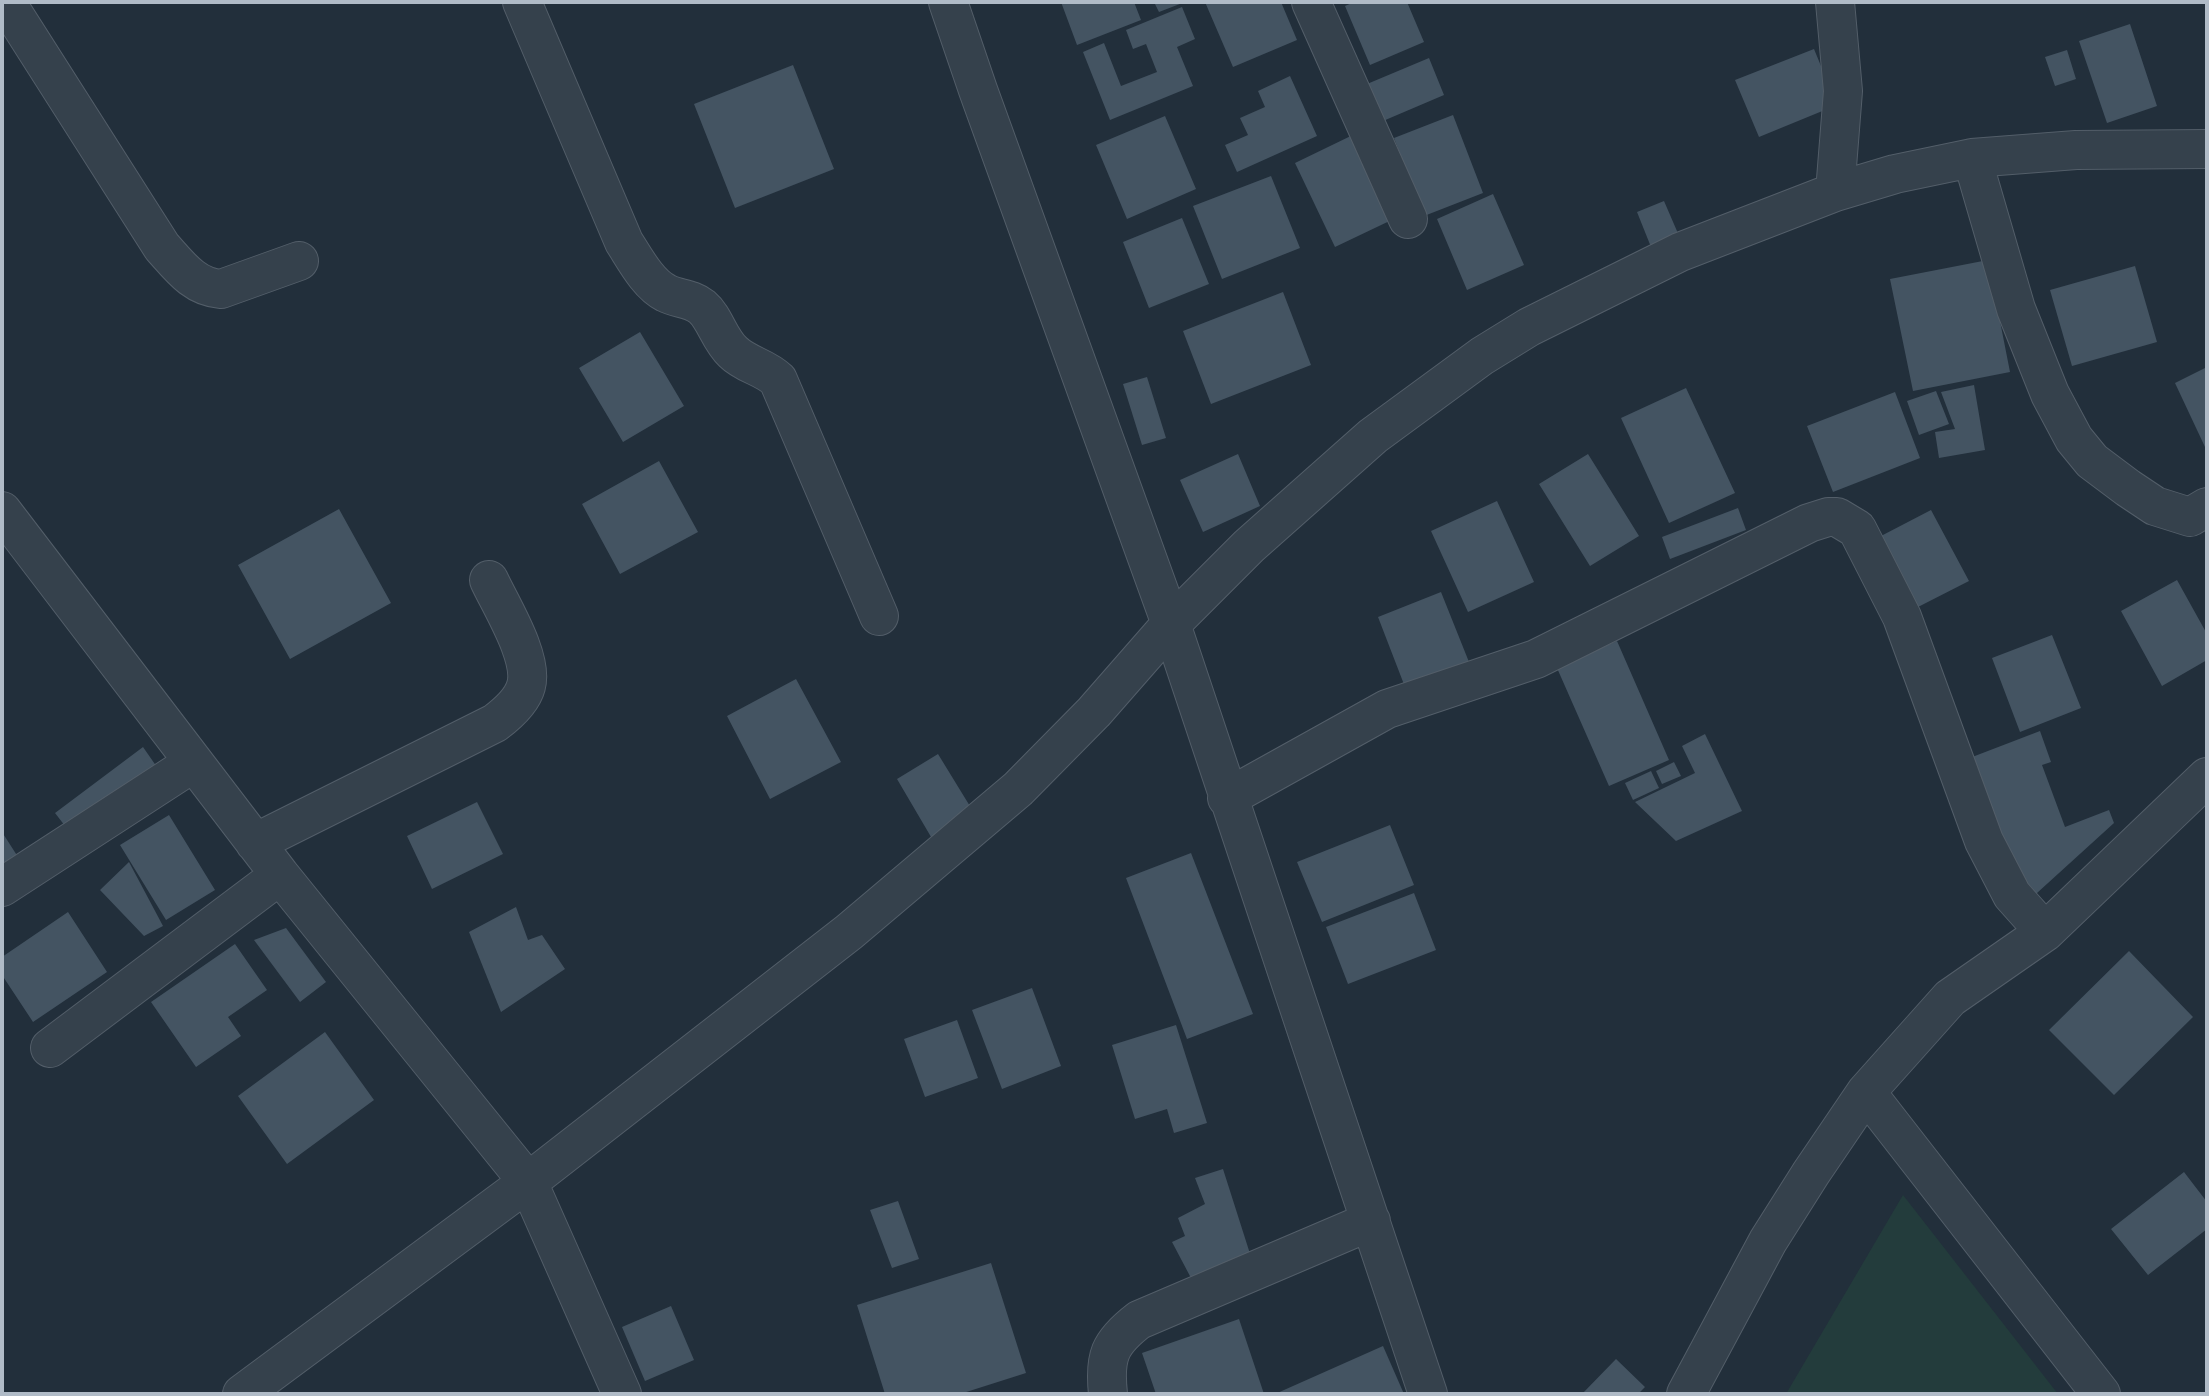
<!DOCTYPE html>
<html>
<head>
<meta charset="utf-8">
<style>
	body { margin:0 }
	#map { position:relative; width:2209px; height:1396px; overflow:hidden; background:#222f3b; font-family:"PT Sans",sans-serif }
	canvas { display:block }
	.frame { position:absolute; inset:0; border:4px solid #b0bbc7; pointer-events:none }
</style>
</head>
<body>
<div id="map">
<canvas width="2209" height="1396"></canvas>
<div class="frame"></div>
</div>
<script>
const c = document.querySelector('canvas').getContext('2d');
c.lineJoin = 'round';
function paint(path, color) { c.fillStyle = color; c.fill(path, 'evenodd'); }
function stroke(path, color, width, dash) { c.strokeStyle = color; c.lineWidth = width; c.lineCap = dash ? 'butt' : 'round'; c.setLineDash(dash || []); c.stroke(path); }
const green = new Path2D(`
	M1903,1195L2058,1394H1786Z`);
const building = new Path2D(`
	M1061,2H1134L1141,20L1077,45Z
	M1154,2H1185L1159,12Z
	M1205,2H1281L1297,40L1233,67Z
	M1354,2H1407L1424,42L1370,65L1345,6Z
	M1182,7L1195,39L1177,47L1193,86L1110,120L1083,52L1104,43L1121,86L1157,72L1146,44L1133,49L1126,30Z
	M2130,24L2157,106L2107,123L2079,41Z
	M1814,49L1837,105L1759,137L1735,80Z
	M2067,50L2076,79L2055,86L2045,57Z
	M1429,58L1444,95L1383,121L1367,84Z
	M793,65L834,169L735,208L694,104Z
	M1290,76L1317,136L1237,172L1225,145L1248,135L1240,118L1265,107L1258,91Z
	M1453,115L1483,193L1424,216L1394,138Z
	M1165,116L1196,189L1127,219L1096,145Z
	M1359,132L1400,216L1335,247L1295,163Z
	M1271,176L1300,248L1222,279L1193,206Z
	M1493,194L1524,265L1467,290L1437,219Z
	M1664,201L1683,245L1655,257L1637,212Z
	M1182,218L1209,284L1149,308L1123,242Z
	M1988,260L2010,372L1913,391L1890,279Z
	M2135,266L2157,342L2072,366L2050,290Z
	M1283,292L1311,365L1211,404L1183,331Z
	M640,332L684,406L623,442L579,368Z
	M2207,367V446L2205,447L2175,383Z
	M1147,377L1166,438L1142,445L1123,384Z
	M1974,385L1985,450L1939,458L1935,432L1955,429L1941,392Z
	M1686,388L1735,493L1669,523L1621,418Z
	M1936,391L1949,424L1919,435L1907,401Z
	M1895,392L1920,458L1833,492L1807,426Z
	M1238,454L1260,506L1203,532L1180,480Z
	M1588,454L1639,536L1590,566L1539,484Z
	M659,461L698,532L620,574L582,504Z
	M1497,501L1534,582L1468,612L1431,531Z
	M1738,508L1746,530L1670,559L1662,537Z
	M339,509L391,603L290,659L238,565Z
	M1931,510L1969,581L1918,607L1881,536Z
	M2177,580L2207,634V660L2162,686L2121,611Z
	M1441,592L1469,662L1405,687L1378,617Z
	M2052,635L2081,708L2020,732L1992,658Z
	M1617,641L1669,760L1609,786L1557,668Z
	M796,679L841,762L770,799L727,716Z
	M2040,731L2051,762L2042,765L2065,827L2109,810L2114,823L2026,903L1967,759Z
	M1705,734L1742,811L1676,841L1635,802L1695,773L1682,746Z
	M143,747L159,770L72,835L55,813Z
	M938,754L976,816L934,842L897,779Z
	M1674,762L1681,776L1662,784L1656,771Z
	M1651,771L1659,788L1633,800L1625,783Z
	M477,802L503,854L432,889L407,836Z
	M169,815L215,890L166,920L120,845Z
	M1390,825L1414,885L1322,922L1297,862Z
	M2,832L18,857L2,867Z
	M1191,853L1253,1014L1187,1039L1126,878Z
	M129,862L163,926L144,936L100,890Z
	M1414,893L1436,950L1348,984L1326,927Z
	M516,907L528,940L542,935L565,969L501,1012L469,932Z
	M68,912L107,972L33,1022L2,975V957Z
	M286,928L326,982L300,1002L254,940Z
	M235,944L267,990L228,1017L241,1036L196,1067L151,1002Z
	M2129,951L2193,1017L2114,1095L2049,1030Z
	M1032,988L1061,1066L1002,1089L972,1010Z
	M957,1020L978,1078L925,1097L904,1039Z
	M1176,1025L1207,1123L1174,1133L1167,1109L1135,1119L1112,1045Z
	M325,1032L374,1100L287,1164L238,1096Z
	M1223,1169L1252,1260L1191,1278L1172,1242L1185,1236L1178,1218L1205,1204L1195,1178Z
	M2184,1172L2207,1202V1229L2148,1275L2111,1229Z
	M898,1201L919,1259L892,1268L870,1210Z
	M991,1263L1026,1373L960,1394H885L857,1305Z
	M671,1306L694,1360L645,1381L622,1327Z
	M1239,1319L1264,1394H1156L1142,1353Z
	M1383,1346L1404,1394H1275Z
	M1616,1359L1645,1387L1638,1394H1582Z`);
const minor = new Path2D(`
	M6,2L162,247C180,267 194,287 221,289L299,261
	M522,2L624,242C635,259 648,284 666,293C677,299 691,298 702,307C715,318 719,339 733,352C746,365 765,367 778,380L879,616
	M948,2L978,90L1171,624L1428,1394
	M1311,2L1408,219
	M1835,2L1843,91L1835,192
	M1972,158L2016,309L2050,394L2074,439L2092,461L2128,488L2155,506L2190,517L2207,507
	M2,511L280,875L528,1182L622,1394
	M1227,798L1387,709L1536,659L1809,523L1828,517H1837L1857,529L1902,617L1984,841L2012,895L2045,932
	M255,843L495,723C507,714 522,701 526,686C534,658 501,606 489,580
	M2,887L193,763
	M50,1048L280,875
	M1866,1092L2101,1394
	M242,1394L528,1182L849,932L1018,789L1094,712L1171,624L1249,546L1373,436L1482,356L1529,327L1680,252L1835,192L1895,174L1972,158L2076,150L2207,149
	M1108,1394C1104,1357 1109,1343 1139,1320L1371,1221
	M1686,1394L1768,1241L1811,1173L1866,1092L1950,998L2045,932L2207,777`);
paint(green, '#233c3c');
paint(building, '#445462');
stroke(minor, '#535e69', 40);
stroke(minor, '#35414c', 38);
</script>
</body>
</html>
